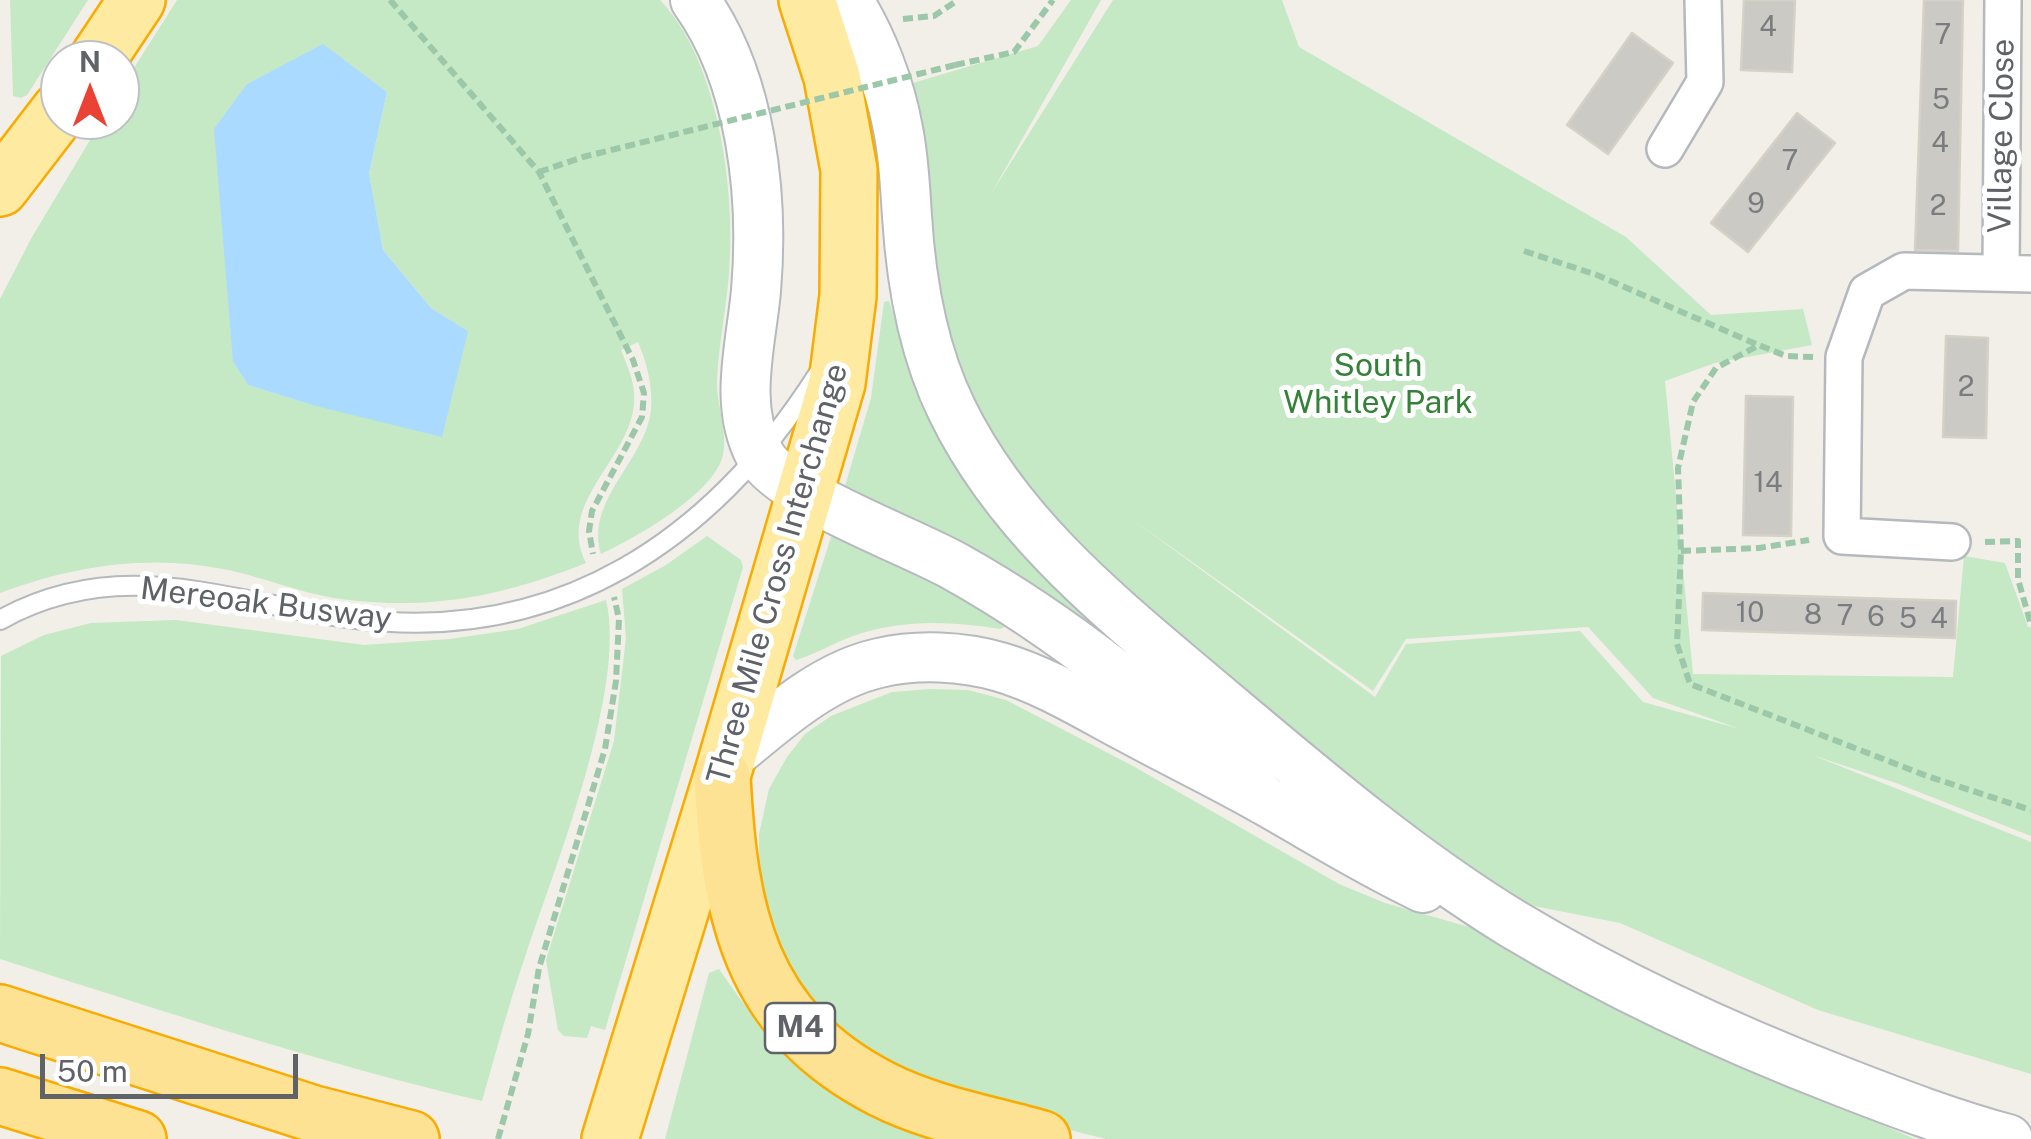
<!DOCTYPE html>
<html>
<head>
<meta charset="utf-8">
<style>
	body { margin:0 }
	#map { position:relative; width:2031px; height:1139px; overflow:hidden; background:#f1efe8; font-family:"Public Sans",sans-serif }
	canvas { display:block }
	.north { position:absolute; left:40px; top:40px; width:100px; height:100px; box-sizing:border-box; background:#fff; border:2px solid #bfc1c3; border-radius:50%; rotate:0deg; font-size:28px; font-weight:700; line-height:40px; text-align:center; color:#5f6368 }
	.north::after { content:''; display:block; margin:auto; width:35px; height:45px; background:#ea4335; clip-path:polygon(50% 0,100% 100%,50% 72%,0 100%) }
	.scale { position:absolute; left:40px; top:1054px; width:258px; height:45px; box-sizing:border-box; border:5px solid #5f6368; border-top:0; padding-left:12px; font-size:30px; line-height:35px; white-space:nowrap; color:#5f6368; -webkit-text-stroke:8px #fff; paint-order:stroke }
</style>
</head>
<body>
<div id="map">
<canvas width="2031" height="1139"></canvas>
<div class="north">N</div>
<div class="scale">50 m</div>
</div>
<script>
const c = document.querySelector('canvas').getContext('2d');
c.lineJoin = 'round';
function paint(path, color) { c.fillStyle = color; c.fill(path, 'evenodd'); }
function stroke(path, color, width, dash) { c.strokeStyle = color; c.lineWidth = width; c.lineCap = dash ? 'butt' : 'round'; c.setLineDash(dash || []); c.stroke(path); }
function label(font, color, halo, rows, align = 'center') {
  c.font = font + ' "Public Sans",sans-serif'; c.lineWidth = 10; c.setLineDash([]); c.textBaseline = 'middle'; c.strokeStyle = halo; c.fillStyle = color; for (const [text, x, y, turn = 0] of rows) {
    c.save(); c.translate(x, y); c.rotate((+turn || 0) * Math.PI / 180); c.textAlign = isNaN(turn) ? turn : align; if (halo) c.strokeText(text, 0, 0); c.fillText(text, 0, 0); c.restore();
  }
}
const green = new Path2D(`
	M10,0H88L27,95L21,98L13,96Z
	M177,0H660C719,61 736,192 729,274C726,309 719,344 717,379C716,403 728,432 723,455C714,494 635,538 601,554C585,499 645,462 651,410C653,387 647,363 638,342L621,350C628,368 636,384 634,404C629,461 556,502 586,563C506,595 436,610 349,600C306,596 265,577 223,569C147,554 72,566 0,593V299L32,237L102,120H120V90ZM323,45L387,92L369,173L383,250L431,308L468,331L312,405L248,385L233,362L247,84Z
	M1071,0H1101L991,194L1113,0H1282L1299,47L1626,237L1711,315L1803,309L1812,345L1715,363L1665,381L1693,674L1953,677L1964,556L2005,563L2028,627H2031V836L1896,783L1812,755L2031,842V1074L1818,1010L1620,923L1529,905L1416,837L1037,519L952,388L906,85L1038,46ZM1129,517L1373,691L1406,639L1588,627L1653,698L1740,729L1643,702L1580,631L1406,644L1375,697Z
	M889,301L919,393L941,441L964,479L997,522L1157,676L847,492L845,486L871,398L884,302Z
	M707,536L741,560L743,567L605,1030L591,1026L587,1038L564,1036L558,1030L546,960L614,741L626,638L622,589L666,565Z
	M833,536C882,544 960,597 1005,623L1004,627L1000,629C951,621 901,619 853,636C834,643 816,654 796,660L793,656L831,537Z
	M606,600C627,688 555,867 526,954C509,1003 496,1052 482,1101C319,1063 160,1010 0,959L1,656L44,635L91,623L176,620L364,645L450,639L518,629Z
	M931,689L968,690L1006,700L1133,766L1339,884L1385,903L1476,929L1678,1037L1915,1139H1106L982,1108L870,1058L804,998L766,921L759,873V834L769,789L787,757L805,734L831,716L892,692Z
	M719,969C754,1019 791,1073 849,1100C884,1116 923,1126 959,1139H665L709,973Z`);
const water = new Path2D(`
	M323,44L387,92L369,173L383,250L431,308L468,331L442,437L312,405L248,385L233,362L214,129L247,84Z`);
const building = new Path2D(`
	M1744,0H1795L1792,72L1741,70Z
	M1924,0H1963L1958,251L1915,250Z
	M1632,33L1673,63L1608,154L1567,125Z
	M1797,113L1835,143L1748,252L1711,223Z
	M1946,336L1988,338L1986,438L1943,437Z
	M1746,396L1793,397L1791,536L1743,535Z
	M1703,593L1956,601L1955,638L1702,630Z`);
const path = new Path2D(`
	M390,0L539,172L633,360L644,393L642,417L592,511L589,531L593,554
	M903,19L934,16L958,0
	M955,65L1014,52L1053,0
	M1524,251L1597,275L1758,345
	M1813,357L1786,356L1759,345L1716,368L1693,402L1678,468L1681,551L1677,644L1690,684L1927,776L2031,810
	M1985,542L2018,541V579L2031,625
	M1681,551L1759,548L1809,540
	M498,1139L528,1034L539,968L605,749L616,681L619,619L614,597`);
const service = new Path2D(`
	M0,620C123,552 230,604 356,619C559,644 712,540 818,374`);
const minor = new Path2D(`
	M1665,149L1705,82L1703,0
	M2001,272L2003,0
	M1952,542L1842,536L1844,357L1867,292L1904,271L2031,274`);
const secondary = new Path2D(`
	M695,0C752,79 764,197 756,291C751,345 733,405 760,455C781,495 913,542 956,567C1069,630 1168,714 1264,800
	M848,0C872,38 890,85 898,129C904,158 905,187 907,216C911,282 923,351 952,410C1008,525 1106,604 1202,685C1302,769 1402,856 1513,924C1618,987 1729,1038 1843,1082C1897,1103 1952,1124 2008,1139
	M727,759C772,722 821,676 879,663C918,654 962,656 1000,667C1045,680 1088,707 1130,729C1174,753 1220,775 1264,800C1317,830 1368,862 1423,888`);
const trunk = new Path2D(`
	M97,60L137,0
	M0,188L60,110
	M610,1139L722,776L837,383L848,296L849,170L832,77L807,0`);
const motorway = new Path2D(`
	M722,776C729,913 749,1021 882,1089C931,1114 990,1124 1042,1139
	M0,1013L314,1114L411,1139
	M0,1096L138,1139`);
const pathBridge = new Path2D(`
	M539,172L583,157L955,65`);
const numberNames = [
	["4",1768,27],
	["7",1943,35],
	["5",1941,100],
	["4",1940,143],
	["7",1790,161],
	["9",1756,204],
	["2",1938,206],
	["2",1966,387],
	["14",1768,483],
	["10",1750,613],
	["8",1813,615],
	["7",1845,616],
	["6",1876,617],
	["5",1908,619],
	["4",1939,619]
];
const shields = [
	[800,1028,70]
];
const shieldNames = [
	["M4",800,1028]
];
const streetNames = [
	["Village Close",2002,136,-89],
	["Three Mile Cross Interchange",778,574,-74],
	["Mereoak Busway",266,604,7]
];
const parkNames = [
	["South",1378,366],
	["Whitley Park",1378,403]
];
paint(green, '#c5e8c5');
paint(water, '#aadaff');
paint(building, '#cccac5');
stroke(building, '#d6d1c6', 2.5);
stroke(service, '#b5b8bc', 22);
stroke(minor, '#b5b8bc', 40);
stroke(secondary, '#b6babf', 52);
stroke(trunk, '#f9ab00', 60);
stroke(motorway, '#f9ab00', 60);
stroke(path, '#9cc7a9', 6, [10, 5]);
stroke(service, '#fff', 18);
stroke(minor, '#fff', 35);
stroke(secondary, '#fff', 48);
stroke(trunk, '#feeaa1', 55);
stroke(motorway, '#fde293', 55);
stroke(pathBridge, '#9cc7a9', 6, [10, 5]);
label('28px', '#7a7d7f', null, numberNames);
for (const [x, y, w] of shields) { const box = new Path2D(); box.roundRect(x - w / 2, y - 25, w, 50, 8); c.fillStyle = '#fff'; c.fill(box); stroke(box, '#5f6368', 2.5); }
label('bold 30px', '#5f6368', null, shieldNames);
label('32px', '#5f6368', '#fff', streetNames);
label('32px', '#348238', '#fff', parkNames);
</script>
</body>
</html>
